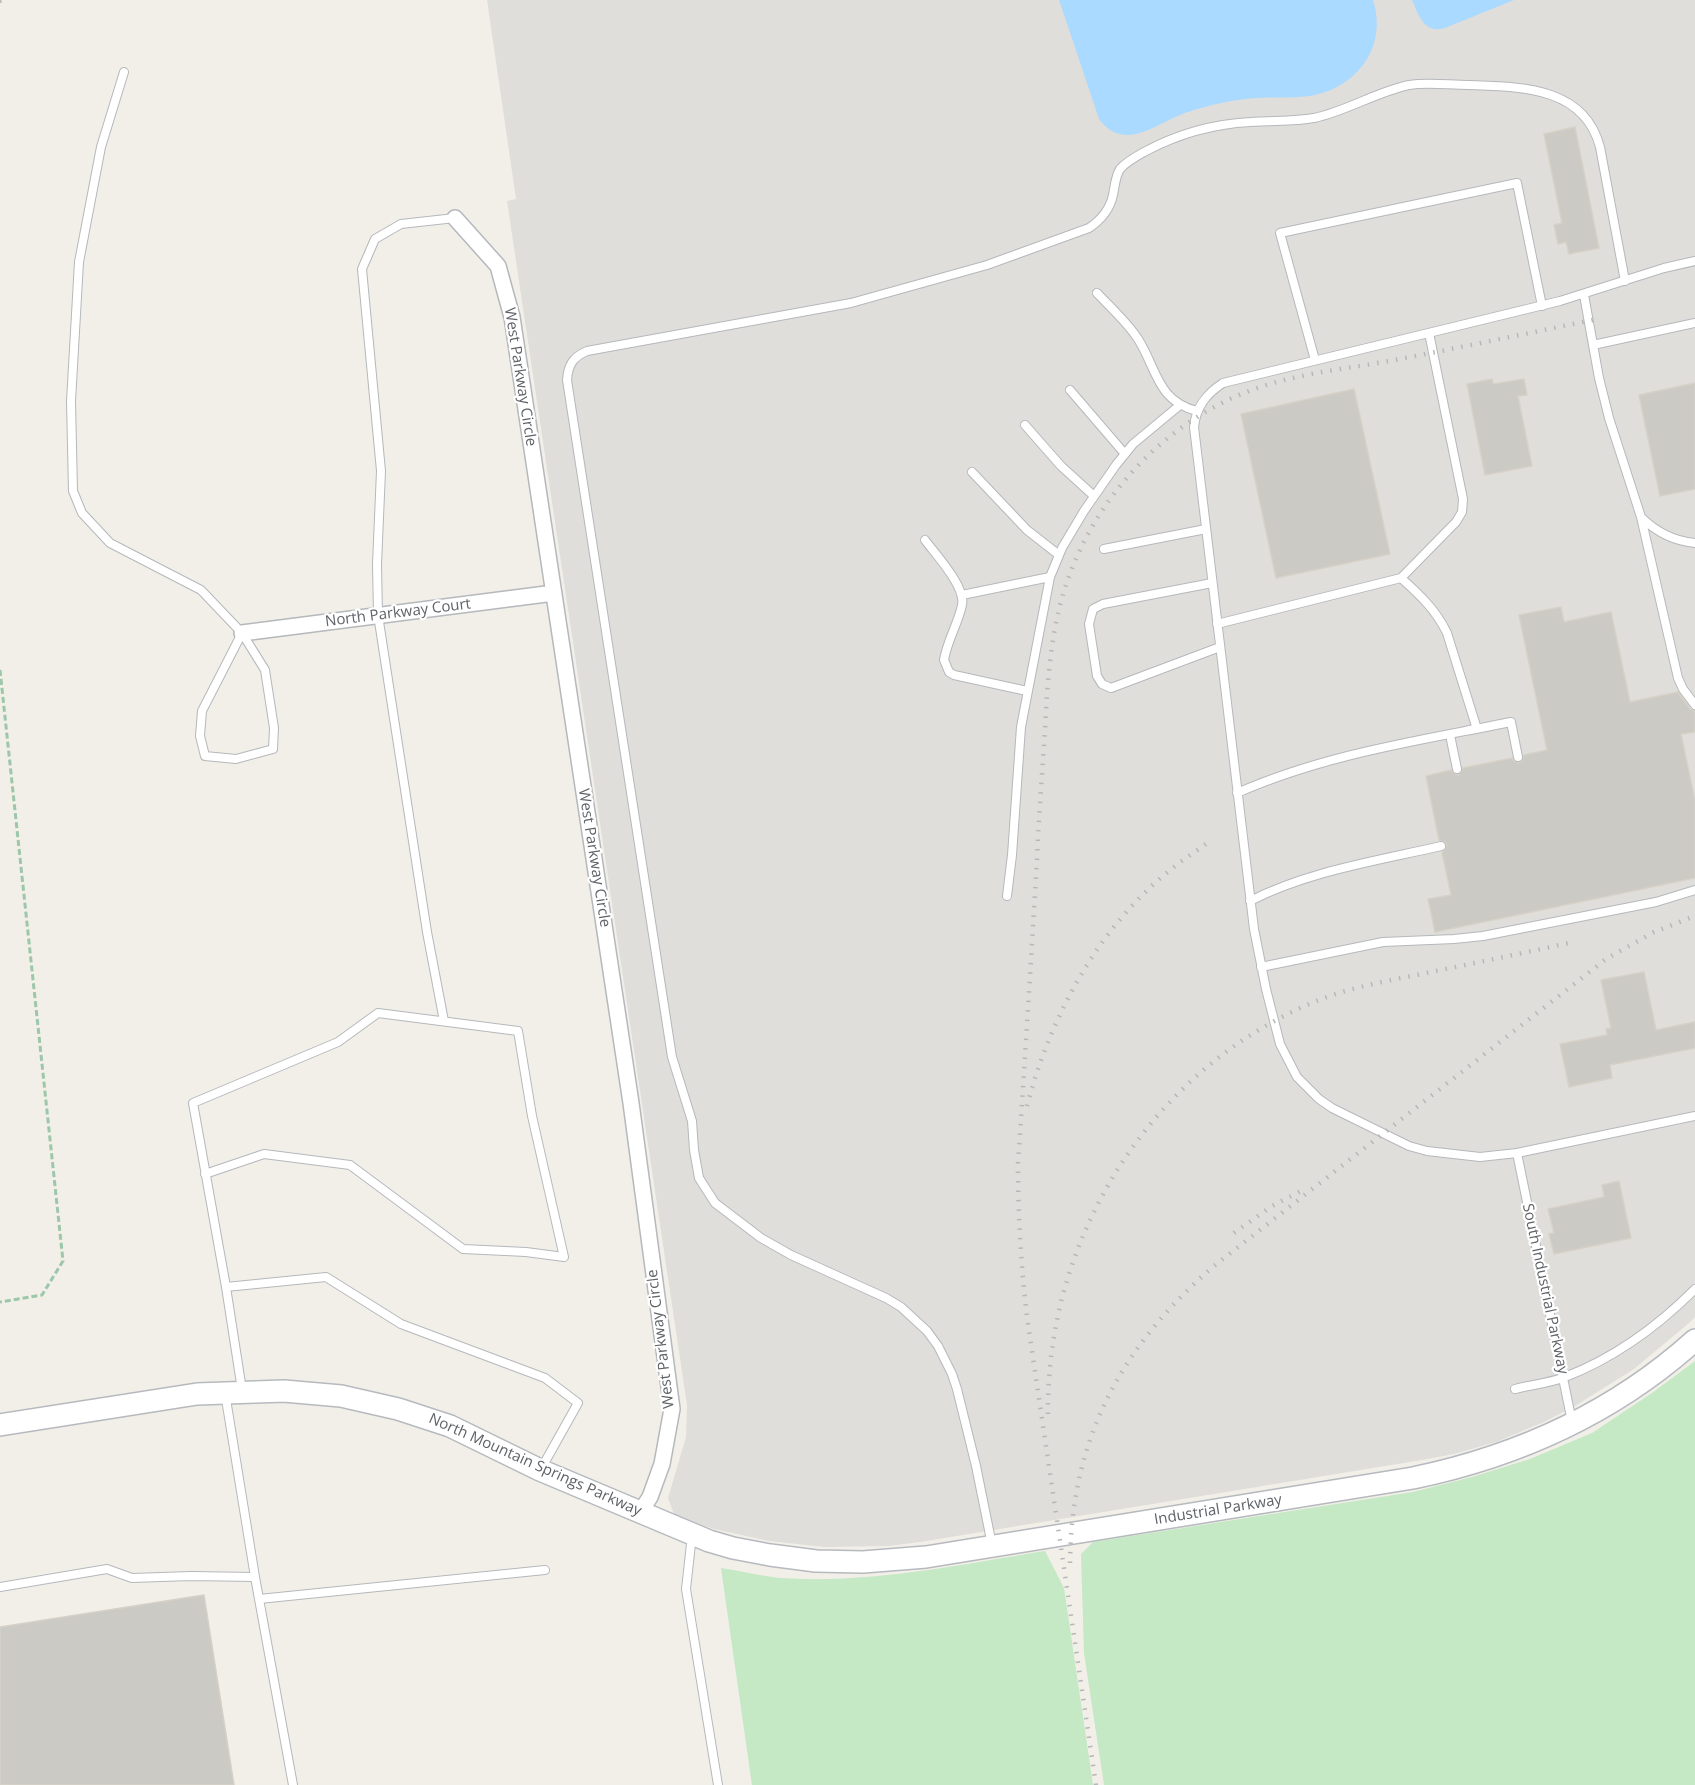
<!DOCTYPE html>
<html>
<head>
<meta charset="utf-8">
<style>
	body { margin:0 }
	canvas { display:block; background:#f1efe8 }
</style>
</head>
<body>
<canvas width="1695" height="1785"></canvas>
<script>
const c = document.querySelector('canvas').getContext('2d');
c.lineJoin = 'round';
function paint(path, color) { c.fillStyle = color; c.fill(path, 'evenodd'); }
function stroke(path, color, width, dash) { c.strokeStyle = color; c.lineWidth = width; c.lineCap = dash ? 'butt' : 'round'; c.setLineDash(dash || []); c.stroke(path); }
function label(font, color, halo, rows, align = 'center') {
  c.font = font + ' "Open Sans",sans-serif'; c.lineWidth = 4.5; c.setLineDash([]); c.textBaseline = 'middle'; c.strokeStyle = halo; c.fillStyle = color; for (const [text, x, y, turn = 0] of rows) {
    c.save(); c.translate(x, y); c.rotate((+turn || 0) * Math.PI / 180); c.textAlign = isNaN(turn) ? turn : align; if (halo) c.strokeText(text, 0, 0); c.fillText(text, 0, 0); c.restore();
  }
}
const industrial = new Path2D(`
	M487,0H1695V1317L1689,1323L1634,1369L1575,1406L1544,1422L1496,1442L1454,1454L1428,1459L920,1542L888,1546L824,1547L769,1541L714,1529L679,1517L674,1514L668,1498L686,1437L687,1405L507,201L516,199Z`);
const green = new Path2D(`
	M1695,1361V1785H1104L1084,1653L1081,1554L1093,1542L1413,1492L1472,1477L1530,1459L1592,1433L1652,1393Z
	M1045,1551L1064,1588L1093,1785H752L721,1568C741,1571 761,1576 780,1578C869,1584 958,1565 1045,1551Z`);
const water = new Path2D(`
	M1059,0H1373C1388,47 1357,88 1310,96C1289,99 1267,96 1246,99C1226,101 1207,106 1188,112C1157,122 1125,154 1099,119Z
	M1412,0H1514L1445,28C1424,34 1419,16 1412,0Z`);
const building = new Path2D(`
	M1575,127L1599,248L1569,254L1566,242L1558,244L1554,225L1562,223L1544,134Z
	M1492,379L1493,384L1524,379L1527,395L1518,396L1532,466L1485,475L1467,384Z
	M1695,383V489L1660,496L1639,395Z
	M1354,389L1390,554L1276,578L1241,414Z
	M1561,607L1564,622L1611,612L1630,702L1678,692L1690,709L1695,711V732L1681,734L1695,801V878L1435,932L1428,899L1451,895L1442,852L1445,850L1447,845L1445,842L1439,840L1426,776L1451,770L1455,774L1459,775L1463,768L1512,758L1514,761L1519,763L1522,761L1524,755L1547,750L1519,615Z
	M1644,972L1656,1030L1695,1022V1048L1610,1065L1612,1078L1569,1087L1560,1044L1607,1035L1606,1029L1611,1028L1601,980Z
	M1619,1181L1631,1238L1554,1254L1549,1234L1554,1233L1548,1209L1604,1197L1602,1185Z
	M204,1595L234,1785H0V1627Z`);
const path = new Path2D(`
	M0,670L63,1261L42,1295L0,1302`);
const lane = new Path2D(`
	M124,72L101,147L79,262L71,401L73,491L82,513L110,543L201,590L242,633L265,670L274,728L273,749L236,759L205,756L200,736L202,711L242,633
	M1695,261L1664,268L1560,301L1223,383C1206,394 1196,407 1194,427L1254,929L1266,989L1280,1044L1297,1077L1319,1099L1332,1108L1409,1146L1427,1151L1480,1157L1517,1153L1695,1116
	M1097,293C1111,308 1127,322 1138,339C1157,369 1157,401 1197,411
	M1584,295L1599,378L1609,418L1641,517L1678,678L1683,689L1695,705
	M1593,345L1695,323
	M1315,360L1280,233L1517,183L1542,306
	M1070,390L1125,454
	M1025,425L1061,466L1094,496
	M972,472L1027,530L1059,555
	M1641,517C1656,532 1674,541 1695,543
	M925,540C936,555 966,587 962,605C958,624 947,641 944,660L949,672L954,675L1027,691
	M1104,549L1206,529
	M1401,578C1420,595 1436,610 1447,633L1477,729
	M1212,583L1103,604L1093,609L1089,624L1097,676L1102,684L1111,688L1220,647
	M962,595L1050,577
	M1217,624L1401,578L1456,522L1462,512L1463,499L1429,333
	M1450,735L1457,769
	M1237,793C1326,754 1417,741 1511,722L1518,757
	M1007,896L1012,855L1021,727L1050,577L1062,548L1084,511L1116,465L1133,444L1180,405
	M1250,901C1309,871 1376,861 1441,846
	M1261,967L1383,942L1454,939L1483,936L1656,902L1695,890
	M444,1021L427,932L378,615L377,564L381,471L362,269L375,239L401,224L455,218
	M1517,1153L1572,1422
	M205,1174L264,1154L350,1165L463,1249L526,1252L564,1257L532,1116L518,1031L378,1013L338,1042L193,1103L226,1287
	M1515,1389C1531,1385 1550,1383 1565,1377C1614,1358 1658,1326 1695,1289
	M242,1390L226,1287L326,1277L401,1324L545,1378L578,1403L541,1469
	M225,1393L255,1577
	M692,1535L686,1589L718,1785
	M992,1545L976,1466L957,1389L952,1374L938,1346L927,1331L901,1307L886,1298L791,1255L761,1238L715,1203L699,1178L694,1150L692,1121L672,1057L567,380C568,365 573,357 587,351L851,303L987,265L1089,228C1101,220 1110,209 1113,195C1115,186 1115,177 1120,169C1127,161 1137,156 1146,151C1178,134 1214,124 1250,122C1272,120 1293,122 1314,118C1347,111 1376,92 1409,85C1428,82 1449,85 1468,85C1520,87 1584,86 1600,147L1625,281
	M0,1587L107,1569L132,1578L191,1576L255,1577L293,1785
	M259,1599L545,1570`);
const street = new Path2D(`
	M455,218L498,266L512,317L631,1103L672,1409L662,1464L650,1497L641,1511
	M242,633L554,593`);
const secondary = new Path2D(`
	M0,1425L197,1394L284,1391L341,1396L398,1409L450,1426L540,1470L709,1541L733,1548L770,1555L816,1561L863,1562L926,1557L1413,1478C1519,1456 1614,1413 1695,1340`);
const rail = new Path2D(`
	M0,1L4,0
	M1027,1106C1050,1018 1097,929 1169,871C1182,860 1197,851 1210,841
	M1234,1233L1272,1206L1301,1191
	M1048,1414C1046,1234 1155,1063 1324,998C1357,986 1392,980 1426,973C1475,963 1524,953 1573,942
	M1070,1563C1071,1439 1121,1346 1214,1266L1606,959L1654,932L1695,916
	M1096,1785L1027,1317C1021,1266 1018,1215 1018,1163C1025,1061 1031,960 1037,859C1039,816 1042,773 1045,731C1047,687 1050,641 1062,598C1086,512 1149,437 1230,399C1281,375 1334,371 1389,361C1459,348 1528,333 1598,319`);
const streetNames = [
	["West Parkway Circle",520,377,81],
	["North Parkway Court",398,613,-7],
	["West Parkway Circle",594,858,81],
	["South Industrial Parkway",1545,1289,78],
	["West Parkway Circle",661,1339,-97],
	["North Mountain Springs Parkway",535,1465,24],
	["Industrial Parkway",1218,1510,-9]
];
paint(industrial, '#e0deda');
paint(green, '#c5e8c5');
paint(water, '#aadaff');
paint(building, '#cccac5');
stroke(building, '#d6d1c6', 1.5);
stroke(lane, '#b5b8bc', 10);
stroke(street, '#b5b8bc', 18);
stroke(secondary, '#b6babf', 24);
stroke(path, '#9cc7a9', 3, [6, 3]);
stroke(lane, '#fff', 8);
stroke(street, '#fff', 15);
stroke(secondary, '#fff', 21);
stroke(rail, '#b6b7b8', 4.5, [1.5, 8]);
label('15px', '#5f6368', '#fff', streetNames);
</script>
</body>
</html>
